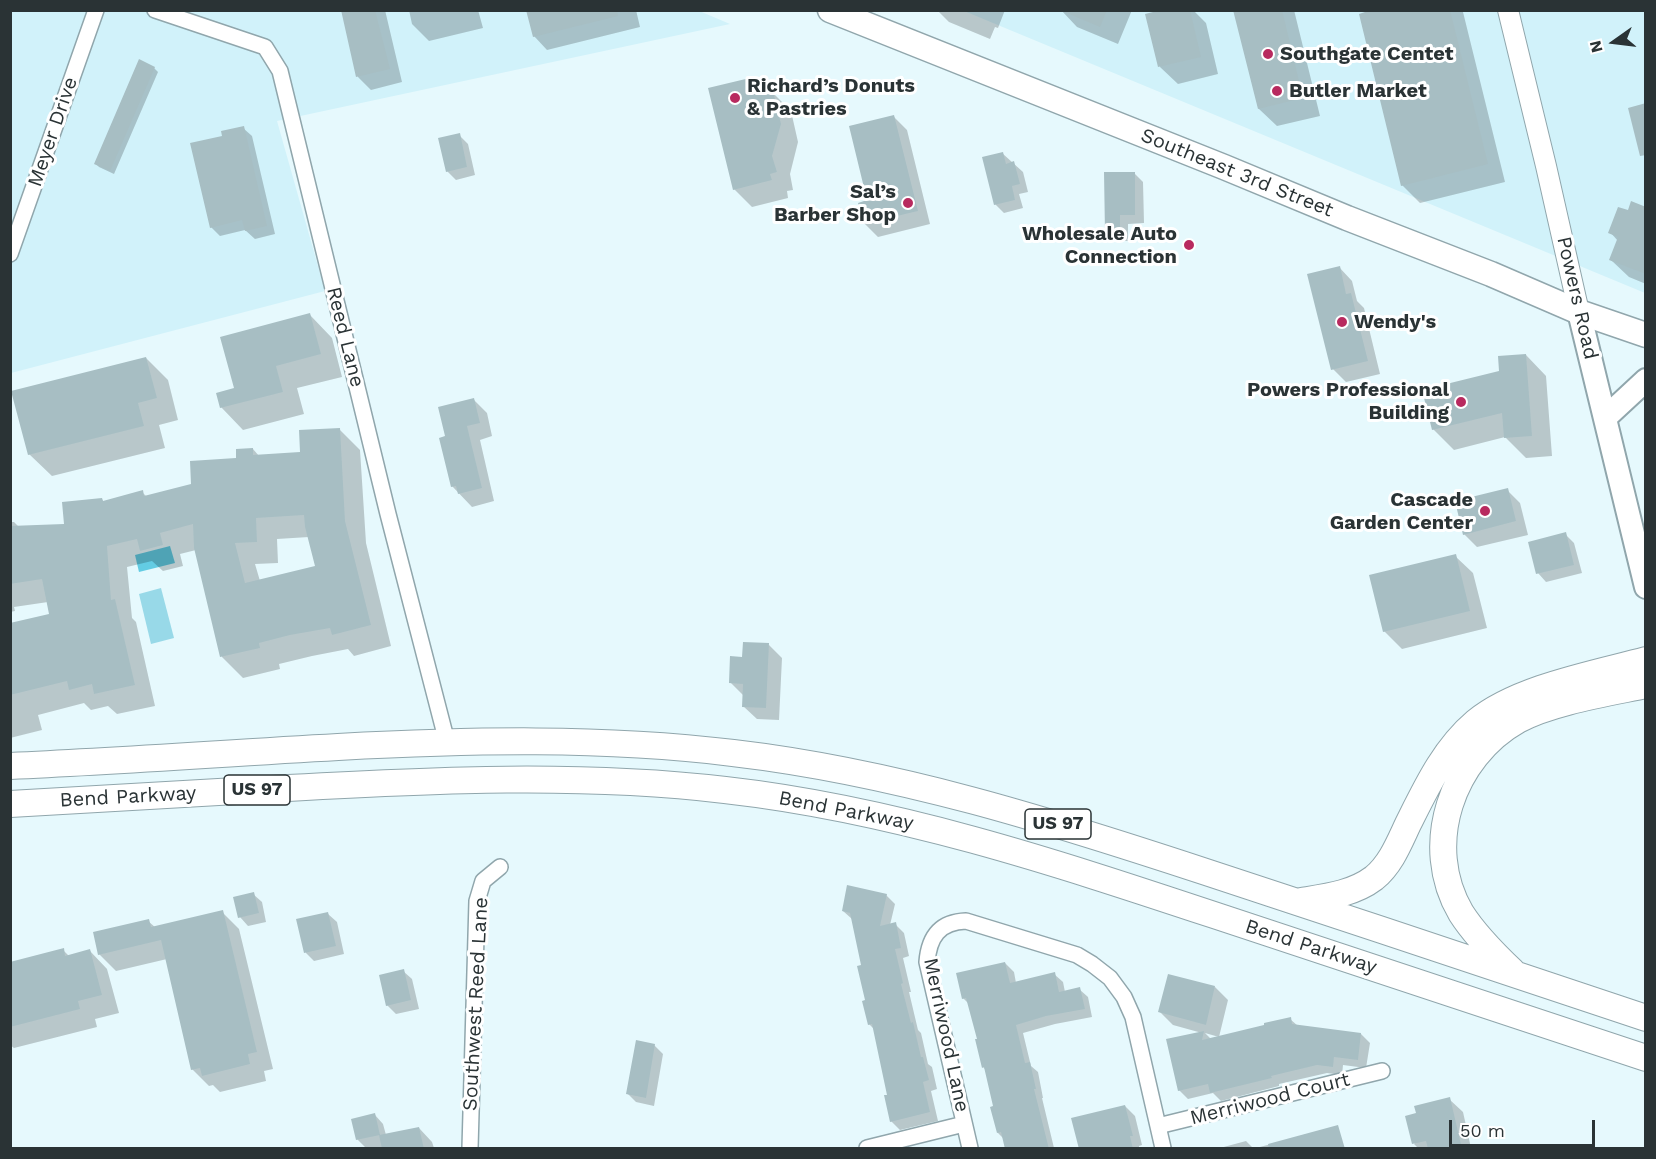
<!DOCTYPE html>
<html>
<head>
<meta charset="utf-8">
<style>
	body { margin:0 }
	#map { position:relative; width:1656px; height:1159px; overflow:hidden; background:#e6f9fd; font-family:"Work Sans",sans-serif }
	canvas { display:block }
	.frame { position:absolute; inset:0; border:12px solid #2a3335; pointer-events:none }
	.north { position:absolute; left:1584px; top:12px; width:60px; height:60px; -webkit-text-stroke:4px #fff; paint-order:stroke; rotate:256deg; font-size:16px; font-weight:700; line-height:24px; text-align:center; color:#2a3335 }
	.north::after { content:''; display:block; margin:auto; width:21px; height:27px; background:#2a3335; clip-path:polygon(50% 0,100% 100%,50% 72%,0 100%) }
	.scale { position:absolute; left:1449px; top:1120px; width:146px; height:27px; box-sizing:border-box; border:3px solid #2a3335; border-top:0; padding-left:8px; font-size:18px; line-height:21px; white-space:nowrap; color:#2a3335; -webkit-text-stroke:4px #fff; paint-order:stroke }
</style>
</head>
<body>
<div id="map">
<canvas width="1656" height="1159"></canvas>
<div class="frame"></div>
<div class="north">N</div>
<div class="scale">50 m</div>
</div>
<script>
const c = document.querySelector('canvas').getContext('2d');
c.lineJoin = 'round';
function paint(path, color) { c.fillStyle = color; c.fill(path, 'evenodd'); }
function stroke(path, color, width, dash) { c.strokeStyle = color; c.lineWidth = width; c.lineCap = dash ? 'butt' : 'round'; c.setLineDash(dash || []); c.stroke(path); }
function label(font, color, halo, rows, align = 'center') {
  c.font = font + ' "Work Sans",sans-serif'; c.lineWidth = 6; c.setLineDash([]); c.textBaseline = 'middle'; c.strokeStyle = halo; c.fillStyle = color; for (const [text, x, y, turn = 0] of rows) {
    c.save(); c.translate(x, y); c.rotate((+turn || 0) * Math.PI / 180); c.textAlign = isNaN(turn) ? turn : align; if (halo) c.strokeText(text, 0, 0); c.fillText(text, 0, 0); c.restore();
  }
}
const built = new Path2D(`
	M697,10L730,24L277,121L325,291L11,373V11Z
	M964,11H1645V293Z`);
const green = new Path2D(`
	M161,588L174,638L151,644L139,594Z`);
const water = new Path2D(`
	M170,546L175,563L139,572L135,555Z`);
const shadow = new Path2D(`
	M342,10H385L402,82L371,90L358,77Z
	M409,10H478L483,28L429,41L412,24Z
	M528,10H636L640,27L547,50L534,36Z
	M937,10H1005L998,28L995,27L990,39L949,22Z
	M1061,10H1132L1118,44L1077,27Z
	M1167,10H1193L1206,23L1218,74L1178,84L1160,67Z
	M1235,10H1294L1320,116L1277,126L1259,109Z
	M1377,10L1463,12L1505,182L1420,203L1402,185Z
	M154,68L158,72L114,174L99,167L95,163Z
	M753,79L769,94L773,93L791,111L798,142L790,174L793,190L787,191L788,198L752,207L734,189Z
	M894,117L907,130L930,224L878,237L864,223Z
	M243,128L252,136L275,234L255,239L245,230L220,236L211,227L224,137Z
	M459,135L468,144L475,175L456,180L447,171Z
	M1002,153L1023,172L1028,192L1019,194L1023,208L1004,213L995,204Z
	M1135,174L1143,182L1144,223L1128,224V241H1115L1106,232Z
	M1646,208V284L1629,277L1611,260L1618,241L1610,232L1628,212Z
	M1339,267L1352,281L1357,301L1364,308L1380,374L1346,382L1333,369Z
	M310,315L332,338L342,377L297,388L304,414L243,430L221,407L235,389Z
	M1526,355L1546,376L1552,456L1526,458L1505,437L1454,450L1433,429L1501,372Z
	M146,358L168,380L178,420L159,425L165,448L52,476L29,454Z
	M474,400L487,413L492,436L480,440L494,501L472,507L452,486L447,438Z
	M339,429L360,450L366,543L391,646L354,656L348,649L312,656L279,664L280,669L243,678L222,657L196,550L180,554L183,566L163,571L152,561L127,567L132,618L136,622L155,706L117,714L108,706L91,710L84,703L38,715L42,730L10,738V624L50,615L48,602L14,607L15,611L10,612V522H14L19,527L65,525L102,500L104,502L142,492L147,497L193,485L238,460L253,449L259,456L302,454ZM309,537L316,568L260,581L255,564L278,563L277,539Z
	M1507,490L1520,503L1528,535L1477,547L1464,534Z
	M1565,534L1574,543L1582,573L1546,582L1538,573Z
	M1455,556L1473,573L1487,628L1402,649L1384,631Z
	M769,645L782,658L779,720L757,719L743,706L744,696L730,682L744,658Z
	M253,894L262,902L266,922L248,926L240,917Z
	M886,895L895,904L890,925L895,924L904,933L909,956L903,958L911,992H909L918,1030L921,1033L928,1064L932,1067L937,1089L931,1091L938,1121L900,1130L891,1121L889,1096L874,1029L869,1024L863,966L852,919L843,911Z
	M222,912L239,929L273,1069L264,1071L266,1081L220,1092L213,1085L209,1086L192,1069L167,959L116,971L99,954L148,921L156,928Z
	M328,914L337,922L344,954L314,961L306,953L298,921Z
	M63,950L69,956L90,951L107,969L119,1013L95,1019L97,1027L14,1048L10,1045V963Z
	M1005,963L1014,972L1016,983L1054,974L1063,982L1065,992L1079,989L1088,997L1092,1017L1055,1024L1023,1033L1031,1066L1038,1072L1043,1098H1042L1054,1148H1007L1004,1139L998,1133L995,1107L986,1070L983,1067L979,1040L968,1003L963,998Z
	M403,971L412,979L419,1009L396,1014L387,1005Z
	M1215,987L1228,1000L1219,1037L1205,1033L1211,1039L1290,1019L1298,1026L1361,1034L1370,1043L1366,1068L1343,1065L1342,1075L1327,1073L1279,1084V1086L1221,1101L1213,1093L1188,1099L1179,1090L1202,1033L1173,1025L1160,1012Z
	M654,1045L663,1054L654,1106L636,1102L628,1094Z
	M1449,1099L1463,1112L1471,1148H1418L1414,1144Z
	M1125,1106L1135,1116L1142,1145L1139,1146V1148H1080Z
	M375,1115L383,1124L386,1135L419,1128L432,1142L434,1148H373L372,1147L366,1148L357,1139Z
	M1332,1128L1343,1148H1256Z
	M1246,1141L1253,1148H1220Z`);
const building = new Path2D(`
	M341,10H375L390,69L356,77Z
	M526,10H617L618,16L533,37Z
	M1060,10H1107L1100,27Z
	M1161,10H1190L1201,57L1158,67L1145,14Z
	M1233,10H1282L1303,98L1258,109Z
	M1371,10H1450L1488,164L1401,186L1359,14Z
	M139,59L155,67L110,171L94,164Z
	M754,77L758,95L773,91L781,124L772,156L777,172L770,174L772,180L733,190L708,88Z
	M1646,103V155L1640,156L1628,108Z
	M894,115L918,211L863,224L858,203L867,200L849,126Z
	M244,126L267,226L245,231L242,220L210,228L190,143L222,136L221,131Z
	M460,133L467,167L446,172L438,138Z
	M1003,152L1006,164L1014,161L1020,184L1012,186L1015,200L994,205L982,157Z
	M1104,172H1135V215H1120V233H1105Z
	M1631,201L1646,207V274L1609,260L1618,237L1608,233L1618,207L1628,210Z
	M1340,266L1346,294L1351,293L1368,361L1331,370L1307,274Z
	M310,313L321,354L276,366L283,392L220,408L216,393L234,388L220,337Z
	M1526,354L1532,436L1504,438L1502,413L1432,430L1422,390L1499,371L1498,356Z
	M146,357L157,398L138,403L144,426L28,455L11,391Z
	M474,398L480,423L467,426L482,488L458,494L456,486L451,487L439,438L445,436L438,407Z
	M340,428L345,521L371,625L332,635L330,628L290,635L259,643L260,648L220,657L194,548L193,524L160,533L163,545L140,551L137,539L107,546L111,600L115,599L135,685L94,694L92,684L69,690L67,681L10,695V623L49,614L42,579L10,584V526L64,524L62,502L102,498L103,501L143,490L144,496L191,484L190,461L236,458V449L253,448V455L300,452L299,430ZM304,515L305,527L315,566L245,583L235,543L257,542L256,518Z
	M1508,488L1516,521L1463,535L1455,501Z
	M1566,532L1574,565L1536,574L1528,542Z
	M1456,554L1470,611L1383,632L1369,575Z
	M743,642L769,643L766,708L742,707L743,684L729,683L730,656L742,657Z
	M847,885L887,894L880,926L896,922L901,948L895,949L903,983L901,984L911,1023L913,1022L921,1057H923L929,1080L923,1082L930,1112L890,1122L884,1095H887L872,1024L868,1025L862,1001L865,1000L857,966L861,965L850,913L842,911Z
	M254,892L259,913L238,918L233,897Z
	M223,910L257,1052L248,1054L250,1064L202,1076L200,1068L191,1070L161,940L98,955L93,932L149,919L151,927Z
	M328,912L336,946L304,953L296,919Z
	M64,948L65,956L90,949L102,995L78,1001L80,1009L10,1027V962Z
	M1005,962L1010,983L1055,972L1059,992L1080,987L1085,1009L1046,1016L1016,1025L1025,1063L1030,1062L1036,1089H1034L1049,1149H1005L1001,1132L997,1133L990,1107L993,1106L984,1067L982,1068L975,1039H977L966,998L962,999L956,973Z
	M404,969L411,1000L386,1006L379,975Z
	M1168,974L1215,986L1206,1025L1158,1012Z
	M1291,1017L1292,1024L1361,1033L1358,1060L1334,1057L1333,1067L1317,1065L1271,1076L1272,1078L1210,1093L1208,1084L1178,1091L1166,1039L1204,1031L1202,1040L1264,1025V1023Z
	M636,1040L655,1044L646,1098L626,1094Z
	M1450,1097L1462,1149H1428L1426,1141L1412,1144L1405,1116L1416,1113L1414,1106Z
	M1125,1105L1133,1136H1130L1133,1149H1079L1071,1118Z
	M375,1113L380,1135L356,1140L351,1119Z
	M1338,1125L1345,1149H1269L1268,1144Z
	M419,1127L424,1149H382L379,1135Z`);
const minor = new Path2D(`
	M155,10L265,47L280,71L388,514L447,742
	M10,254L96,10
	M1158,1126L1382,1071
	M470,1148L477,901L483,881L500,867
	M867,1148L964,1124
	M970,1148L927,962C929,937 939,922 966,921L1077,955L1092,964L1110,978L1124,997L1133,1017L1163,1148`);
const tertiary = new Path2D(`
	M1508,10L1546,166L1579,312`);
const secondary = new Path2D(`
	M1579,312L1646,587
	M1605,418L1646,380`);
const primary = new Path2D(`
	M830,10L1224,167L1347,218L1491,274L1579,312L1646,335`);
const trunk = new Path2D(`
	M10,766C120,761 229,753 338,747C470,740 602,737 733,753C896,772 1051,821 1206,872C1353,920 1499,969 1646,1018
	M10,804C103,799 196,794 288,788C434,780 580,773 725,790C894,809 1054,862 1214,915C1358,962 1502,1010 1646,1058
	M1301,901C1326,897 1353,894 1374,878C1391,864 1399,843 1408,824C1426,788 1444,749 1476,722C1517,688 1594,674 1646,660
	M1512,971C1493,953 1475,935 1461,913C1421,845 1452,757 1518,720C1551,702 1608,693 1646,685`);
const markers = [
	[1268,54,6,"#b82a5f"],
	[1277,91,6,"#b82a5f"],
	[735,98,6,"#b82a5f"],
	[908,203,6,"#b82a5f"],
	[1189,245,6,"#b82a5f"],
	[1342,322,6,"#b82a5f"],
	[1461,402,6,"#b82a5f"],
	[1485,511,6,"#b82a5f"]
];
const shields = [
	[257,790,66],
	[1058,824,66]
];
const shieldNames = [
	["US 97",257,790],
	["US 97",1058,824]
];
const poiNames = [
	["Southgate Centet",1280,54],
	["Richard’s Donuts",747,86],
	["& Pastries",747,109],
	["Butler Market",1289,91],
	["Sal’s",896,192,"right"],
	["Barber Shop",896,215,"right"],
	["Wholesale Auto",1177,234,"right"],
	["Connection",1177,257,"right"],
	["Wendy's",1354,322],
	["Powers Professional",1449,390,"right"],
	["Building",1449,413,"right"],
	["Cascade",1473,500,"right"],
	["Garden Center",1473,523,"right"]
];
const streetNames = [
	["Meyer Drive",53,132,-71],
	["Southeast 3rd Street",1237,173,22],
	["Powers Road",1577,298,77],
	["Reed Lane",345,337,76],
	["Bend Parkway",128,797,-3],
	["Bend Parkway",846,811,11],
	["Bend Parkway",1311,947,18],
	["Southwest Reed Lane",476,1004,-87],
	["Merriwood Lane",946,1035,78],
	["Merriwood Court",1270,1099,-14]
];
paint(built, '#d1f2fa');
paint(green, '#98d9e8');
paint(water, '#63cce3');
paint(shadow, '#0003');
paint(building, '#a7bec3');
stroke(minor, '#90a6ac', 18);
stroke(tertiary, '#90a6ac', 22);
stroke(secondary, '#90a6ac', 26);
stroke(primary, '#90a6ac', 27);
stroke(trunk, '#90a6ac', 28);
stroke(minor, '#fff', 15);
stroke(tertiary, '#fff', 20);
stroke(secondary, '#fff', 22);
stroke(primary, '#fff', 24);
stroke(trunk, '#fff', 26);
for (const [x, y, r, color] of markers) { const dot = new Path2D(); dot.arc(x, y, r, 0, 2 * Math.PI); c.fillStyle = color; c.fill(dot); stroke(dot, '#fff', 2); }
for (const [x, y, w] of shields) { const box = new Path2D(); box.roundRect(x - w / 2, y - 15, w, 30, 4.5); c.fillStyle = '#fff'; c.fill(box); stroke(box, '#2a3335', 1.5); }
label('bold 18px', '#2a3335', null, shieldNames);
label('bold 20px', '#2a3335', '#fff', poiNames, 'left');
label('20px', '#2a3335', '#fff', streetNames);
</script>
</body>
</html>
